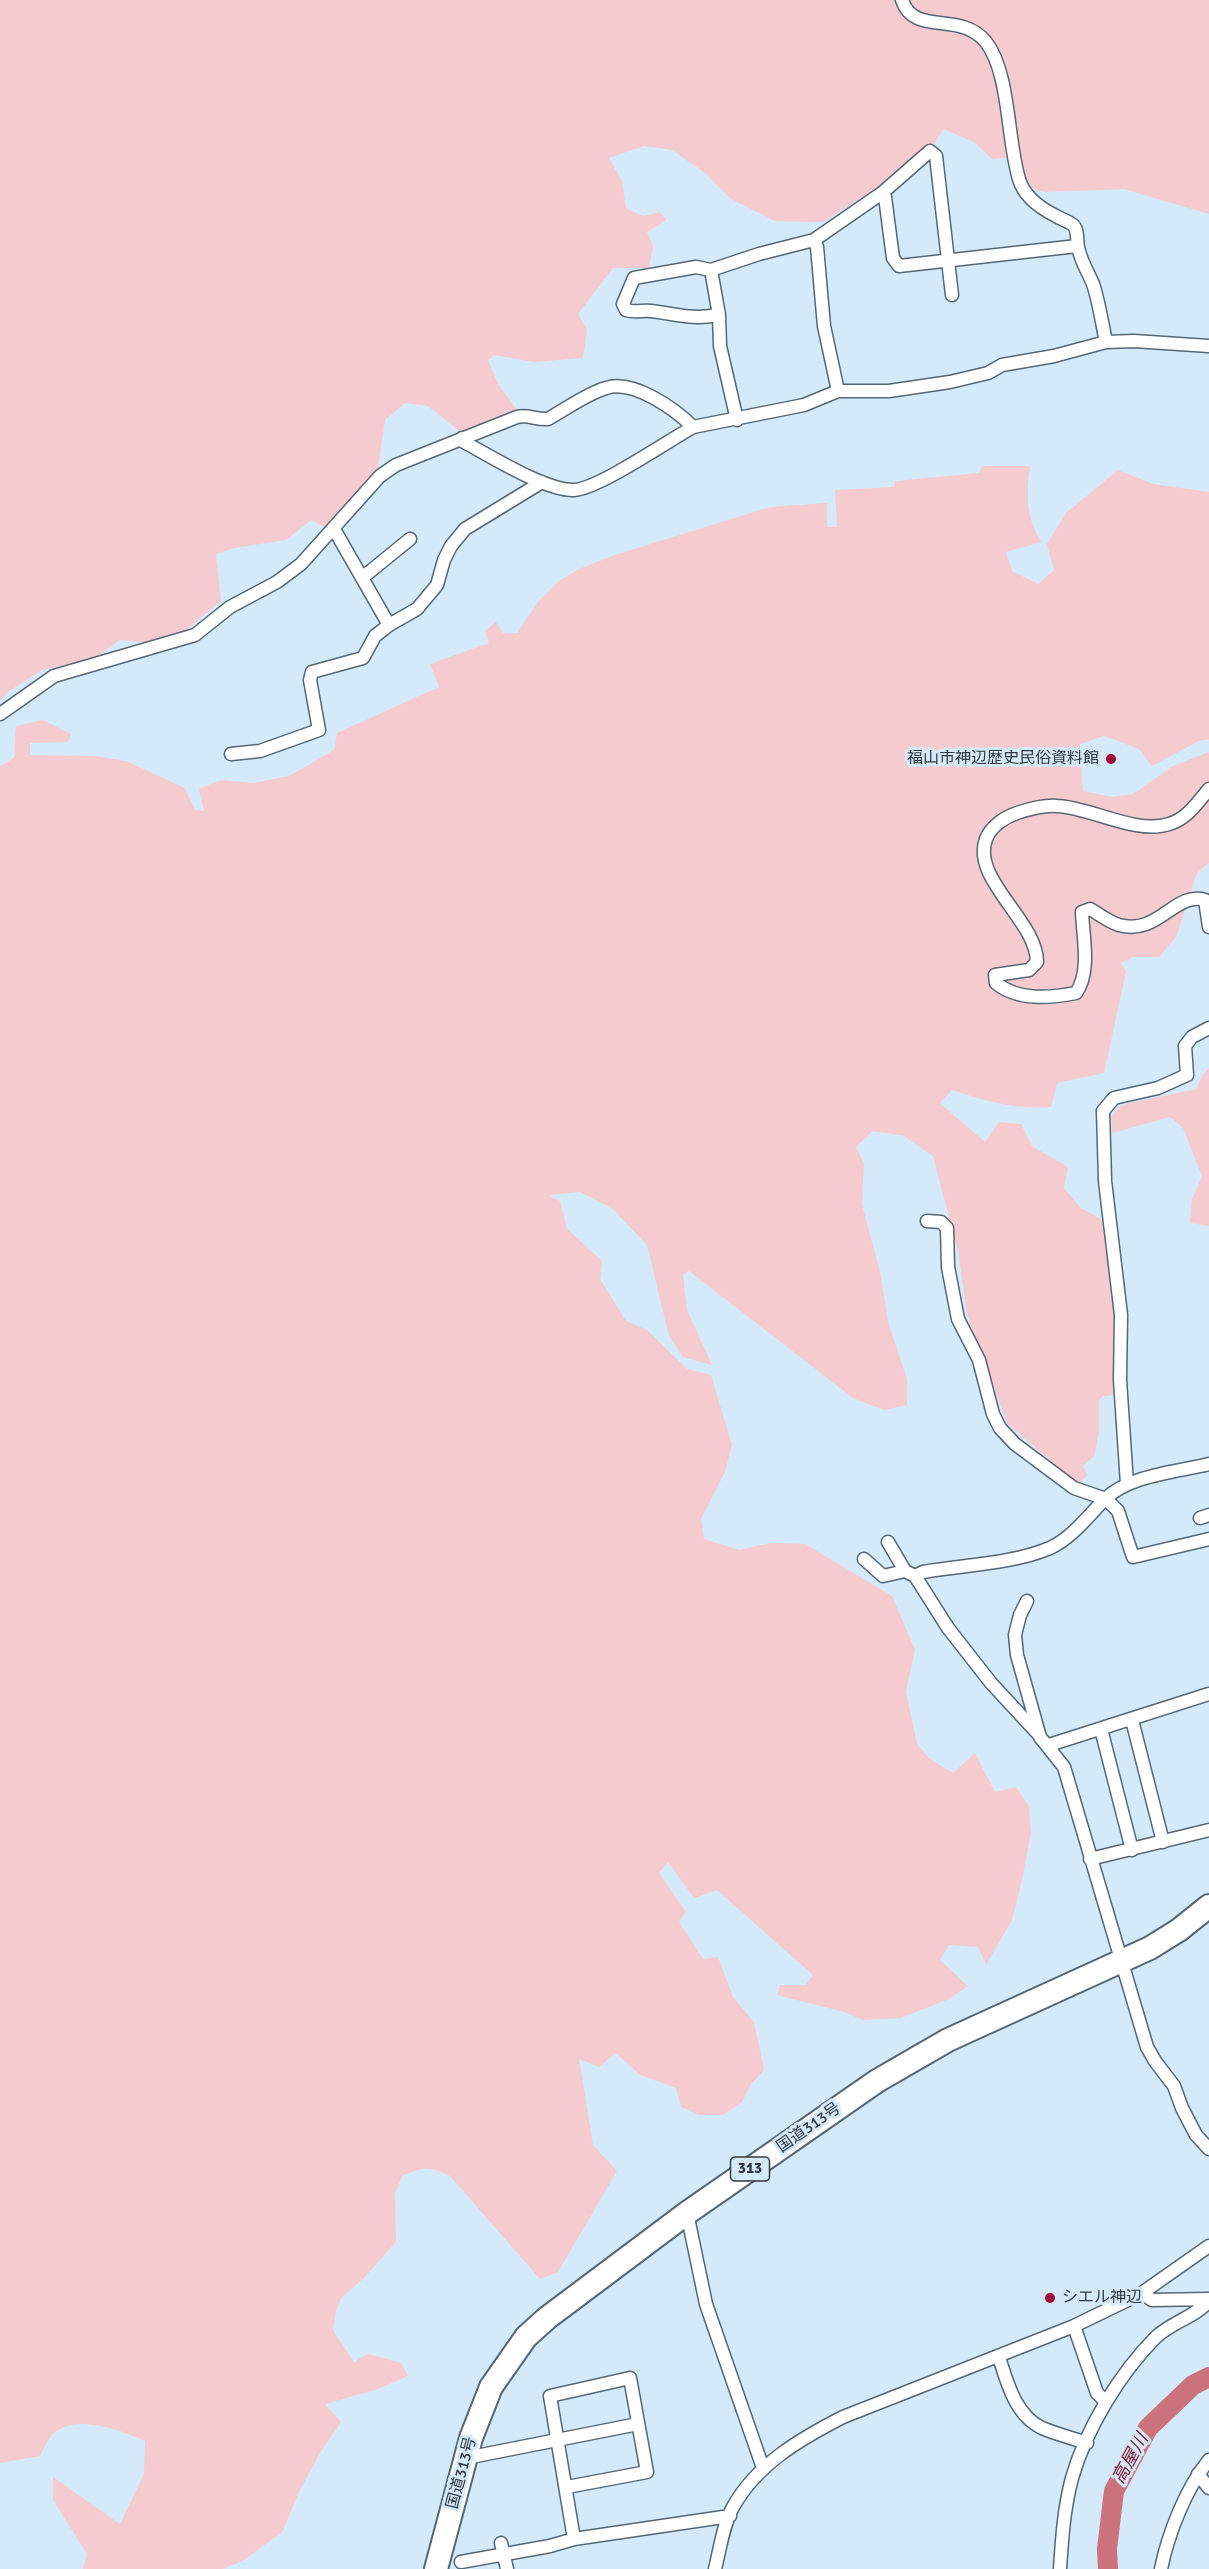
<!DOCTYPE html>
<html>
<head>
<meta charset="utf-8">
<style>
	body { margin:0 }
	canvas { display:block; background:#d4e9f9 }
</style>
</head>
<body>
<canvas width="1209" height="2569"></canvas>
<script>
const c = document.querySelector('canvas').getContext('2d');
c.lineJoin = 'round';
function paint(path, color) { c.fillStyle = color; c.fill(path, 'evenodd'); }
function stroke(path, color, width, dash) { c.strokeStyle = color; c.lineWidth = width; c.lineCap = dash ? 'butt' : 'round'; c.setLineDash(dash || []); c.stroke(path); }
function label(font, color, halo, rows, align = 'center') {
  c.font = font + ' Signika,"Noto Sans JP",sans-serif'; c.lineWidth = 6; c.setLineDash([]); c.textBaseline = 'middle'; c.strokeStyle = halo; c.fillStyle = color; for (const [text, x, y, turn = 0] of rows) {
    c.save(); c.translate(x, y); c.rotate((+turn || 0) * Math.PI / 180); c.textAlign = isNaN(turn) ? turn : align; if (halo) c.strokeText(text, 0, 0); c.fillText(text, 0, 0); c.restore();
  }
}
const green = new Path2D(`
	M0,0H899L901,6L972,32L995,64L1011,157L992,159L974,142L943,129L934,144L878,187L823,222L775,221L731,199L705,173L672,150L644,146L609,158L622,181L626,208L643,216L660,212L666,220L647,232L653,246L649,268H613L578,314L587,330L583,358L534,362L494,355L488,360L498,384L517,410L462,433L428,406L405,403L385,420L378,468L330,530L311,520L286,540L234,548L216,554L221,601L186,630L159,644L120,640L96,658L42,670L8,692L0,701Z
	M906,0H1209V214L1124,189L1046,192L1034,190L1024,175L992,45L925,17Z
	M982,466H1030C1026,494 1026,517 1041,542L1006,552L1012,571L1038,584L1054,570L1047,544L1066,513L1118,470L1153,484L1209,492V739L1199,741L1152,766L1139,749L1104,736L1080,744L1083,791L1112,797L1133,794L1173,766L1209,752V863L1197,873L1176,937L1159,957H1133L1121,963L1126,972L1104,1073L1057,1083L1051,1107C1016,1110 985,1101 952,1090L940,1103L985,1142L999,1122L1021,1124L1032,1146L1068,1167L1064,1188L1081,1208L1104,1221L1116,1305L1115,1395L1103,1396L1099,1400V1432L1094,1456L1083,1466L1087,1475L1079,1484L1072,1480L1007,1423L967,1314L958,1251L933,1156L904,1136L873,1131L856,1147L864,1164L862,1204L881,1276L888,1322L907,1379V1405L884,1410L853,1398L689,1271L683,1274L687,1310L712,1365L683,1357L669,1336L647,1245L613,1209L580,1192L548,1195L560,1201L567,1229L602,1261L600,1279L626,1321L647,1330L687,1369L711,1375L732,1445L725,1472L701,1519L704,1539L739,1550L771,1543L805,1544L892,1596L915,1650L906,1691L917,1744L930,1759L953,1773L975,1753L995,1792L1016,1787L1029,1806L1031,1832L1022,1880L1012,1920L986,1965L978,1947L949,1945L940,1960L968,1986L949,1999L901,2018L863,2020L841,2011L777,1995L780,1985H805L813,1975L717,1890L694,1898L668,1862L659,1873L686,1912L679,1922L703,1959L718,1957L733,1997L754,2022L764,2070L751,2084L742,2102L723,2115H699L681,2107L676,2088L640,2075L616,2053L599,2067L579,2059L593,2145L617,2171L558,2272L540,2279L450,2176C429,2166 423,2167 402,2176L395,2194L396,2242L364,2278L341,2298L336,2311L333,2330L354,2362L368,2354L401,2363L408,2376L375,2390L325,2404L341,2422L320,2453L300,2490L282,2532L244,2560L223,2569H83L87,2554L53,2500V2477L120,2524L144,2474L145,2441C121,2430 78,2414 55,2432C49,2437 44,2448 40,2456L0,2463V766L14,758L16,726L43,720L71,734L68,742L30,743V755L94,756L126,761L185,788L195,810L204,811L199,789L221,780L253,783L289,776L334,750L337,733L439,687L430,664L489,643L485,631L496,622L503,633H517L538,602L559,581L579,569L615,555L770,507L827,503V527H837L835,490L894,487L895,481L979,473Z
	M1209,1068V1226L1190,1223L1192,1199L1202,1176L1183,1128L1170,1117L1112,1133L1111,1117L1121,1105L1196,1089L1203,1075Z`);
const river = new Path2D(`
	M1108,2569L1107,2549L1114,2491L1148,2428L1193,2385L1209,2377`);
const street = new Path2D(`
	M902,0C914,37 960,10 986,42C1010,73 1007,140 1019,179C1024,197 1040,208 1056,216C1061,219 1068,221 1073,225C1079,230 1076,243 1079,251C1082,263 1088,272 1093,284C1099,302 1102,323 1106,342
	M882,193L885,197L893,258L899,266L1077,246
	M814,240L817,247L824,326L838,391
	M711,270L719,315L720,346L737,420
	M719,315C691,320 677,314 651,311C642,310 635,313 626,310L623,304L634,278L696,267L711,270L759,254L814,240L882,193L930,151L936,156L952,295
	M462,438L464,442C490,456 546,491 574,490C598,489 668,441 693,427
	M334,529L389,625
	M362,578L410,539
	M0,714L54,676L195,635L230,607L277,582L301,564L380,476L396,465L517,417C528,414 536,420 548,419C566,409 586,394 606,388C633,379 675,409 693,427L804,405L838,391H889L950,382L988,373L1002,365L1054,356L1106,342L1134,341L1209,346
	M231,754L260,751L319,730L310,680L312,672L363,658L375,636L389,625L417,609L437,585L444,560L451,546L465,529L542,482
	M1209,789C1197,803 1187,819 1169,824C1136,835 1090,807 1057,806C1044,805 1029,809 1017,813C1005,817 991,826 986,839C971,879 1037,921 1037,962L1029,970L995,975L996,983C1018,1001 1050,998 1076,993C1091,972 1083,937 1082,912L1090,909C1099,914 1109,922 1119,925C1159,936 1174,891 1205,900L1209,927
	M927,1221L941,1222L947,1228L948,1267L958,1319L979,1360L993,1414L1000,1428L1015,1444L1074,1488L1106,1499L1118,1511L1133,1557L1209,1539
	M1127,1484L1120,1380L1121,1315L1105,1181L1103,1111L1114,1098L1158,1088L1187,1075L1185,1046L1192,1037L1209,1028
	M1200,1518L1209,1515
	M888,1542L905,1571L915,1576L948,1628L991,1683L1040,1736
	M864,1559L883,1576L905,1571
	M915,1576L923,1572C964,1565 1012,1564 1050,1548C1072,1538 1089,1515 1105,1499C1130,1475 1176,1472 1209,1464
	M1027,1601L1020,1615L1015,1635L1017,1655L1040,1737L1064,1767L1147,2047L1155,2061L1174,2086L1182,2108L1196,2135L1209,2149
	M1132,1720L1163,1842
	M1101,1729L1132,1850
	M1049,1745L1209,1694
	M1090,1859L1209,1830
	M687,2213L706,2304L763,2468
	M1142,2293L1152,2300L1209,2299
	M1074,2326L1097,2393L1106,2402
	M999,2357C1007,2382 1015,2415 1042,2428C1056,2434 1072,2438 1087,2443
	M466,2458L638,2424
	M1198,2474L1209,2488
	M567,2487L647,2472L630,2378L550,2396L574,2539
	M501,2543L507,2569
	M461,2562L550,2546L574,2539L730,2516
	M715,2569C720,2549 723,2525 733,2507C757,2464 800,2439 843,2417L1074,2326L1142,2293L1209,2246
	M1060,2569C1062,2538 1064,2508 1072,2478C1086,2429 1120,2373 1156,2337C1172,2322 1195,2317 1209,2301
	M1161,2569C1168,2534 1186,2488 1209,2460`);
const highway = new Path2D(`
	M436,2569L471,2438L491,2387L526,2337L547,2318L687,2213L877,2081L948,2040L1150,1948L1179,1930L1209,1906`);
const markers = [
	[1111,759,6,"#a4073a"],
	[1050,2298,6,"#a4073a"]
];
const shields = [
	[750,2169,39]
];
const shieldNames = [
	["313",750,2169]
];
const poiNames = [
	["福山市神辺歴史民俗資料館",1099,759],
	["シエル神辺",1062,2298,"left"]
];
const streetNames = [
	["国道313号",809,2128,-35],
	["国道313号",462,2473,-75]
];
const waterNames = [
	["高屋川",1131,2459,-61]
];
paint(green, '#f6cbcf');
stroke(river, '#cb727c', 20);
stroke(street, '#556775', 15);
stroke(highway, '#556775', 26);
stroke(street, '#fff', 12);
stroke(highway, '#fff', 22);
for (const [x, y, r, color] of markers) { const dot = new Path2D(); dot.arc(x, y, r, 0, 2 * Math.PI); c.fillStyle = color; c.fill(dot); stroke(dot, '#d4e9f9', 2); }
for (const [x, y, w] of shields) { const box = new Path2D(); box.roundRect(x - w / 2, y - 12, w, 24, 4.5); c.fillStyle = '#d4e9f9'; c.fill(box); stroke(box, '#323a40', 1.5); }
label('bold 15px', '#323a40', null, shieldNames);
label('16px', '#323a40', '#d4e9f9', poiNames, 'right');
label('16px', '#323a40', '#d4e9f9', streetNames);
label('italic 18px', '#841832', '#d4e9f9', waterNames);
</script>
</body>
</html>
